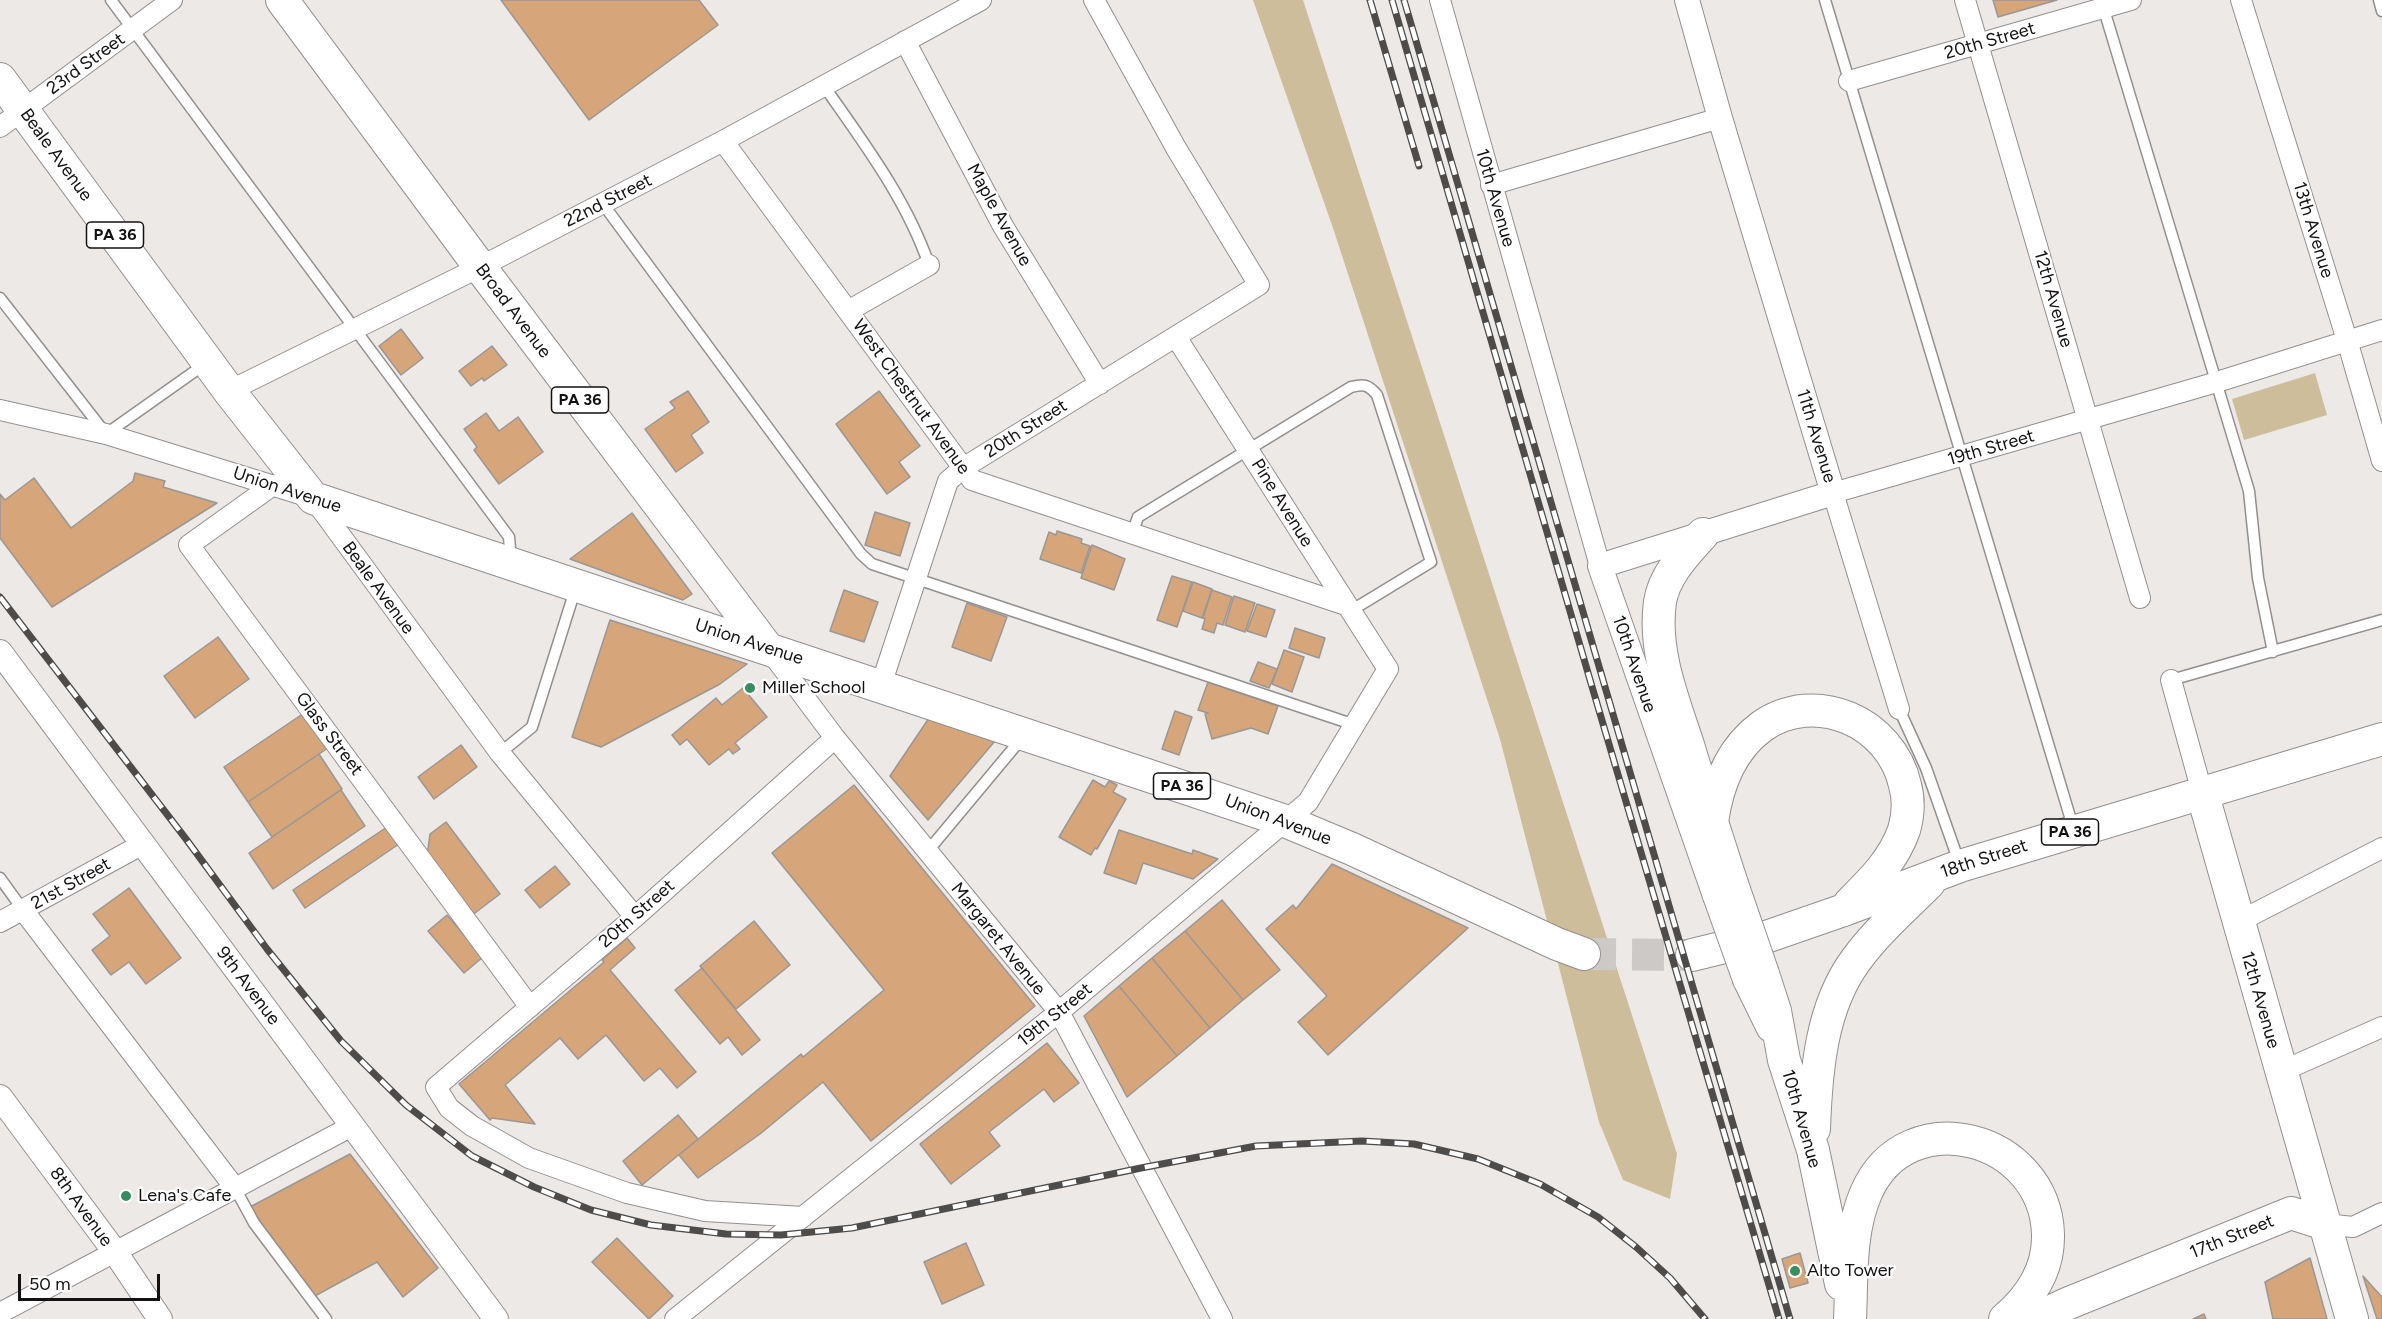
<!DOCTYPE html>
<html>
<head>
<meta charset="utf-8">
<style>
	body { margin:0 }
	#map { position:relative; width:2382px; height:1319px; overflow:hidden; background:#ede9e7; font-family:Figtree,sans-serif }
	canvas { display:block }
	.scale { position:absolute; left:18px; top:1274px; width:142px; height:27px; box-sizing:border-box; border:3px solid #131111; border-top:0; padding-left:8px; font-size:18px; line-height:21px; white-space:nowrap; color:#131111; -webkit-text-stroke:4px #fff; paint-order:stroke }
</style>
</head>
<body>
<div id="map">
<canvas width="2382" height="1319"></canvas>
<div class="scale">50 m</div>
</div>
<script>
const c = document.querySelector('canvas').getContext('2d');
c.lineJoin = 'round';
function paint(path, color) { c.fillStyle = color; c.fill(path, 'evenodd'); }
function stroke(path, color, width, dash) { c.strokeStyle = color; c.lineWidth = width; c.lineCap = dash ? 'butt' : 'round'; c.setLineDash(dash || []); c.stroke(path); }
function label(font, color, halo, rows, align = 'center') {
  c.font = font + ' Figtree,sans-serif'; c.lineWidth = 4.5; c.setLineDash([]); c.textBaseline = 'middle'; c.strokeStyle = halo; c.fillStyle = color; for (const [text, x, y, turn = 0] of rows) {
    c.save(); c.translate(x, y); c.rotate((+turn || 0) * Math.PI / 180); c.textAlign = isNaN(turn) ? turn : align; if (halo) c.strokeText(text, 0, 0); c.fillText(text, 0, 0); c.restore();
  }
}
const green = new Path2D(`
	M1253,0H1303L1677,1154L1670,1199L1623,1180L1599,1122L1500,739L1333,228Z
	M2315,373L2327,415L2244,440L2232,399Z`);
const building = new Path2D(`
	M501,0H699L718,25L589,120Z
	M1993,0H2057L1998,17Z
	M401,329L423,358L401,375L379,346Z
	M492,346L507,365L484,381L482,378L471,386L459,371Z
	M688,391L709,422L691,435L703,453L676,472L645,429L675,408L670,402Z
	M879,391L920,446L899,462L910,477L887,494L836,424Z
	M486,413L499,431L518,417L543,452L499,484L474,450L477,447L464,429Z
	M135,473L165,481L163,487L217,503L52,607L0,538V494L5,500L34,478L71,528L133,481Z
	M875,512L910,523L900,556L865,545Z
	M632,513L692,594L683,600L570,559Z
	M1057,531L1082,539L1081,543L1090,546L1081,573L1040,559L1049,532L1056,535Z
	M1092,545L1125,559L1114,590L1081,578Z
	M1172,576L1192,582L1177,627L1157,620Z
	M1193,582L1212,589L1202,618L1183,611Z
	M844,590L878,602L864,642L830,631Z
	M1212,590L1232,597L1223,625L1217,623L1214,633L1202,629L1205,619L1203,618Z
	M1234,596L1255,603L1245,632L1225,625Z
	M967,603L1007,617L991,661L952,647Z
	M1257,604L1275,610L1266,637L1247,631Z
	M610,620L747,664L720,684L601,747L572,737Z
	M1295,628L1325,638L1319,658L1289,648Z
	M218,637L249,679L195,718L164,676Z
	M1284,650L1304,657L1292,692L1272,684Z
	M1258,662L1277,669L1269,688L1250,681Z
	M1208,682L1278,706L1268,734L1251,728L1212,739L1205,714L1208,713L1198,710Z
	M743,688L767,717L735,743L740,749L733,754L729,749L709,765L687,739L680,745L672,735L716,698L722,705Z
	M1175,711L1192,717L1179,755L1162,749Z
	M304,713L328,748L248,802L224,767Z
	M929,718L995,741L928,820L890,776Z
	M461,745L477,767L434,799L418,777Z
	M319,754L342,789L272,837L248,802Z
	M1093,780L1105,787L1109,781L1117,785L1113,792L1126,799L1097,849L1095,848L1091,855L1059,837Z
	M854,785L1035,1006L871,1141L823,1082L760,1134L698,1178L679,1155L801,1054L803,1057L884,990L772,853Z
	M341,790L365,826L273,889L249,853Z
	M446,822L500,894L471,916L427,856L430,834Z
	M387,827L399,844L305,908L293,890Z
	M1119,830L1192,854L1193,850L1218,859L1193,879L1143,863L1136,884L1104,873Z
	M1332,864L1468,928L1328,1055L1298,1022L1327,996L1266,929L1293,905L1296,909Z
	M555,866L570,884L540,908L525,890Z
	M129,888L181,958L146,984L129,962L111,975L92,950L110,936L93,914Z
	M1222,900L1280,970L1243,1000L1185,931Z
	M447,915L483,957L464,973L428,931Z
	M754,921L790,965L736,1009L700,966Z
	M1185,931L1243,1000L1210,1028L1152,958Z
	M627,938L635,948L610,970L696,1072L677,1088L660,1068L644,1081L606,1035L578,1059L560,1038L505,1085L535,1124L492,1118L490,1120L459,1084L604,962L602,960Z
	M1152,958L1210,1028L1177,1056L1119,986Z
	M702,968L760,1040L742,1055L728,1037L720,1044L675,990Z
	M1119,986L1177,1056L1127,1097L1084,1016Z
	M1047,1043L1079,1083L1054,1102L1044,1089L989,1132L1000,1146L951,1184L920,1144Z
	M678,1115L698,1139L642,1185L623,1161Z
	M350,1154L438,1268L403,1297L377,1262L313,1297L250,1207Z
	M617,1238L673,1296L649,1319L592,1262Z
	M966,1243L984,1285L942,1304L924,1262Z
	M1800,1253L1808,1283L1790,1288L1782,1259Z
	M2310,1258L2327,1319H2273L2265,1282Z
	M2363,1276L2382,1297V1319H2377Z
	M2204,1314L2206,1319H2193Z`);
const primaryTunnel = new Path2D(`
	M1584,954L1692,955`);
const service = new Path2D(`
	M111,0L509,537L511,561
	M1825,0L2074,830
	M2379,0L2382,11
	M2102,3L2249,491L2258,578L2273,652
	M824,86C863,142 907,200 929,265
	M603,204L861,554L872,564L1355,725
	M0,298L106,434L205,364
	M1132,534L1138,517L1351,387C1363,384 1368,384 1377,395L1431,562L1357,607L1347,605
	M2171,680L2382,620
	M1899,709L1926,768L1959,862
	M500,753L532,727L576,587
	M927,852L1022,738
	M0,878L23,910
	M235,1188L254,1223L326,1319`);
const minor = new Path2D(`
	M1440,0L1600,566
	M1965,0L2140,598
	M2241,0L2347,340L2382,461
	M905,41L1003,226L1100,384
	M1849,81L2131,0
	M0,127L172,0
	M723,141L972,480L1346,605
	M1491,185L1720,118
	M848,311L929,265
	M229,391L480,267L723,141L981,0
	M0,410L106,434L313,498L500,753L635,917
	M273,485L189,545L530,1007
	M770,651L835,738L1059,1012L1222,1319
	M2171,680L2202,792
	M881,685L948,481L963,468L1259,285L1176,148L1094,0
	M1899,709L1833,493L2217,382L2382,330
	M23,910L235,1188
	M0,922L141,845
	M2238,922L2382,848
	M2280,1072L2382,1027
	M803,1217L705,1211L627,1193L529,1158L472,1126L449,1108L436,1087L635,917L835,738
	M2325,1224L2353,1227L2382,1213
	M0,1313L352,1126
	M675,1319L1059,1012L1308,802L1388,669L1176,337`);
const tertiary = new Path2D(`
	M1687,0L1720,118L1833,493L1600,566L1715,896
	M0,652L496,1319
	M1745,980L1769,1029
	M0,1097L115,1252L160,1319`);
const primary = new Path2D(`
	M282,0L480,267L768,649
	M0,79L229,391L313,498L1285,821L1352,849L1557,944L1584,954
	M1703,534C1686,553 1664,575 1660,602C1653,651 1673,699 1688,745C1702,791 1717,838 1732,884
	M2202,792L2352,1319
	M1712,822C1717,786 1730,750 1761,727C1815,688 1891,722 1905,785C1909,799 1908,816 1904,830C1893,861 1872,881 1850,903
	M1692,955L1766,937L1841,911L1960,866L2382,739
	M1763,974L1775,1011L1784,1060L1813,1150L1841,1284
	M1814,1129C1816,1072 1821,1007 1856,960C1877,931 1904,908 1929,883
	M1850,1319C1852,1278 1849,1232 1866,1193C1907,1099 2045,1136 2048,1234C2049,1270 2031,1297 2005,1319
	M2035,1319L2069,1303L2291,1213L2325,1224`);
const rail = new Path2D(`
	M1370,0L1419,166
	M1392,0L1593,690L1779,1319
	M1404,0L1790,1319
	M0,597L186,839L267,949L341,1041L406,1105L472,1156L534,1187L591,1210L651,1225L726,1234L781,1235L852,1228L1141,1168L1256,1146L1362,1141L1414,1144L1478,1159L1540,1184L1598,1217L1636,1247L1670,1278L1705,1319`);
const tertiaryBridge = new Path2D(`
	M1715,896L1745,980`);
const primaryBridge = new Path2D(`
	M1732,884L1763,974`);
const markers = [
	[750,688,6,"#388d5f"],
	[126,1196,6,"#388d5f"],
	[1795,1271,6,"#388d5f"]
];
const shields = [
	[115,235,57],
	[580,400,57],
	[1182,786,57],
	[2070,832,57]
];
const shieldNames = [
	["PA 36",115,235],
	["PA 36",580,400],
	["PA 36",1182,786],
	["PA 36",2070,832]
];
const streetNames = [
	["20th Street",1990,41,-16],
	["23rd Street",86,64,-36],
	["Beale Avenue",56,155,54],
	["10th Avenue",1495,198,74],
	["22nd Street",608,201,-27],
	["Maple Avenue",999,215,61],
	["13th Avenue",2313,230,73],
	["12th Avenue",2053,299,74],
	["Broad Avenue",513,311,53],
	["West Chestnut Avenue",911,397,54],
	["20th Street",1026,429,-32],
	["11th Avenue",1816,436,73],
	["19th Street",1991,448,-16],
	["Union Avenue",287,490,18],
	["Pine Avenue",1282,503,58],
	["Beale Avenue",378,588,54],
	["Union Avenue",749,642,18],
	["10th Avenue",1634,664,71],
	["Glass Street",329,734,53],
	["Union Avenue",1278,820,21],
	["18th Street",1984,859,-18],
	["21st Street",71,884,-29],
	["20th Street",637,914,-41],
	["Margaret Avenue",998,939,51],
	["9th Avenue",248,986,53],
	["12th Avenue",2260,1000,74],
	["19th Street",1055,1015,-39],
	["10th Avenue",1801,1119,74],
	["8th Avenue",81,1207,54],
	["17th Street",2232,1237,-22]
];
const poiNames = [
	["Miller School",762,688],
	["Lena's Cafe",138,1196],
	["Alto Tower",1807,1271]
];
paint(green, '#cdbd9a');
paint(building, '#d6a57a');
stroke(building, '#9a9794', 1.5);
stroke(primaryTunnel, '#ccc9c7', 32, [32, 16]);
stroke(service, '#938f8e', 13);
stroke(minor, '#938f8e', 22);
stroke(tertiary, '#938f8e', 26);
stroke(primary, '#938f8e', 34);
stroke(service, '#fff', 10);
stroke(minor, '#fff', 20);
stroke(tertiary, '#fff', 24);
stroke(primary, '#fff', 32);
stroke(rail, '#4e4c4b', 7);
stroke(rail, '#fff', 4.5, [14]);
stroke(tertiaryBridge, '#938f8e', 26, []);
stroke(primaryBridge, '#938f8e', 34, []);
stroke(tertiaryBridge, '#fff', 24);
stroke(primaryBridge, '#fff', 32);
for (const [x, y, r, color] of markers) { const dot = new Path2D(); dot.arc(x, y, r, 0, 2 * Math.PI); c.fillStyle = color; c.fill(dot); stroke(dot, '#fff', 2); }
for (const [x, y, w] of shields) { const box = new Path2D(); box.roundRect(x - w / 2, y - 13, w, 26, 4.5); c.fillStyle = '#fff'; c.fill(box); stroke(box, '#131111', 1.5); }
label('bold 16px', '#131111', null, shieldNames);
label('18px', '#131111', '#fff', streetNames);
label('18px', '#131111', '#fff', poiNames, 'left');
</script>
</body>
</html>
